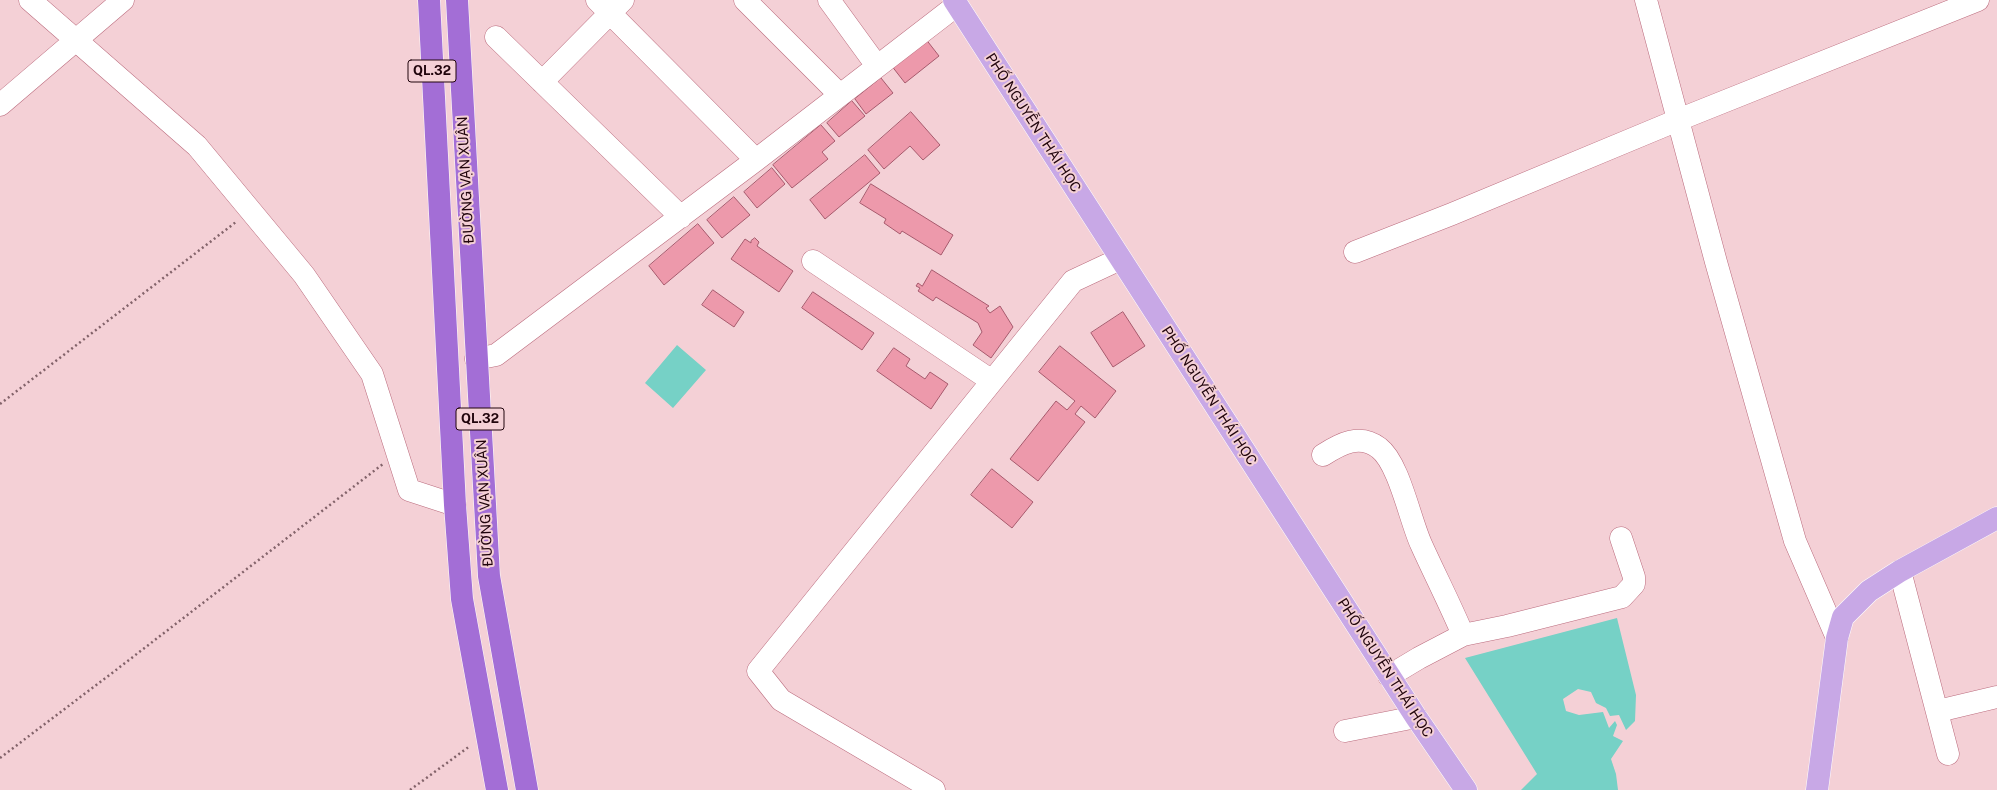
<!DOCTYPE html>
<html>
<head>
<meta charset="utf-8">
<style>
	body { margin:0 }
	canvas { display:block; background:#f4d0d6 }
</style>
</head>
<body>
<canvas width="1997" height="790"></canvas>
<script>
const c = document.querySelector('canvas').getContext('2d');
c.lineJoin = 'round';
function paint(path, color) { c.fillStyle = color; c.fill(path, 'evenodd'); }
function stroke(path, color, width, dash) { c.strokeStyle = color; c.lineWidth = width; c.lineCap = dash ? 'butt' : 'round'; c.setLineDash(dash || []); c.stroke(path); }
function label(font, color, halo, rows, align = 'center') {
  c.font = font + ' "Public Sans",sans-serif'; c.lineWidth = 4; c.setLineDash([]); c.textBaseline = 'middle'; c.strokeStyle = halo; c.fillStyle = color; for (const [text, x, y, turn = 0] of rows) {
    c.save(); c.translate(x, y); c.rotate((+turn || 0) * Math.PI / 180); c.textAlign = isNaN(turn) ? turn : align; if (halo) c.strokeText(text, 0, 0); c.fillText(text, 0, 0); c.restore();
  }
}
const water = new Path2D(`
	M677,345L706,370L673,408L645,383Z
	M1617,618L1636,695L1635,721L1626,730L1619,715L1610,716L1606,708L1596,703L1591,692L1578,689L1563,699L1566,711L1579,715L1603,712L1609,728L1615,721L1617,725L1613,736L1623,741L1611,759L1616,774L1618,790H1521L1537,774L1465,658Z`);
const building = new Path2D(`
	M925,38L939,56L905,83L891,65Z
	M881,78L893,93L866,114L855,99Z
	M852,101L865,116L839,137L827,123Z
	M911,112L940,145L923,160L910,146L884,169L868,150Z
	M821,125L835,141L822,152L828,159L792,188L773,165Z
	M865,155L880,173L825,219L810,200Z
	M772,168L785,184L757,208L744,192Z
	M871,184L953,235L941,255L902,231L900,234L884,223L886,219L860,203Z
	M734,197L750,215L722,238L707,220Z
	M698,224L714,243L664,285L649,266Z
	M755,238L759,242L757,246L793,271L779,292L731,259L745,239L751,243V241Z
	M932,270L989,306L986,308L990,313L1000,306L1013,327L991,358L973,345L982,332L978,323L936,297L933,301L918,291L920,288L916,286L918,283L922,286Z
	M713,290L744,312L734,327L702,305Z
	M813,292L874,333L862,350L802,308Z
	M1123,312L1145,346L1113,367L1091,333Z
	M1060,346L1116,391L1095,418L1081,406L1075,414L1085,422L1038,481L1010,459L1056,401L1067,410L1075,401L1039,372Z
	M894,348L910,359L906,366L925,379L930,372L948,384L931,409L877,371Z
	M992,469L1033,502L1012,528L971,495Z`);
const path = new Path2D(`
	M0,404L236,222
	M0,758L116,670L383,464
	M410,790L470,746`);
const minor = new Path2D(`
	M30,0L197,146L304,275L372,374L409,490L455,505
	M597,0L756,160
	M745,0L840,95
	M829,0L877,66
	M1646,0L1716,262L1795,541L1837,638
	M496,37L681,217
	M542,82L623,0
	M0,105L123,0
	M1355,252L1452,214L1678,120L1978,0
	M813,261L992,381
	M476,359L496,355L756,160L957,5
	M1323,455C1340,444 1360,433 1379,448C1399,463 1410,520 1421,544C1435,575 1450,604 1463,635
	M1900,571L1948,754
	M1389,676L1419,658L1463,635L1507,626L1622,597L1634,584V577L1621,538
	M1938,711L1997,697
	M1345,731L1416,717
	M934,790L781,700L758,671L1073,281L1120,259`);
const major = new Path2D(`
	M954,0L1416,717L1466,790
	M1817,790L1837,638L1843,617L1869,591L1900,571L1997,518`);
const highway = new Path2D(`
	M429,0L455,505L462,599L497,790
	M457,0L489,576L527,790`);
const shields = [
	[432,71,48],
	[480,419,48]
];
const shieldNames = [
	["QL.32",432,71],
	["QL.32",480,419]
];
const streetNames = [
	["PHỐ NGUYỄN THÁI HỌC",1033,123,57],
	["ĐƯỜNG VẠN XUÂN",466,180,-93],
	["PHỐ NGUYỄN THÁI HỌC",1209,396,57],
	["ĐƯỜNG VẠN XUÂN",485,503,-93],
	["PHỐ NGUYỄN THÁI HỌC",1385,668,57]
];
paint(water, '#76d1c6');
paint(building, '#ed99ab');
stroke(building, '#a75a6d', 1);
stroke(minor, '#bb6c7e', 23);
stroke(major, '#fff', 23);
stroke(highway, '#fff', 23);
stroke(path, '#83636a', 2.5, [2, 3]);
stroke(minor, '#fff', 22);
stroke(major, '#c8a8e6', 22);
stroke(highway, '#a36ed6', 22);
for (const [x, y, w] of shields) { const box = new Path2D(); box.roundRect(x - w / 2, y - 11, w, 22, 3); c.fillStyle = '#f4d0d6'; c.fill(box); stroke(box, '#20040c', 1); }
label('bold 13px', '#20040c', null, shieldNames);
label('14px', '#20040c', '#f4d0d6', streetNames);
</script>
</body>
</html>
